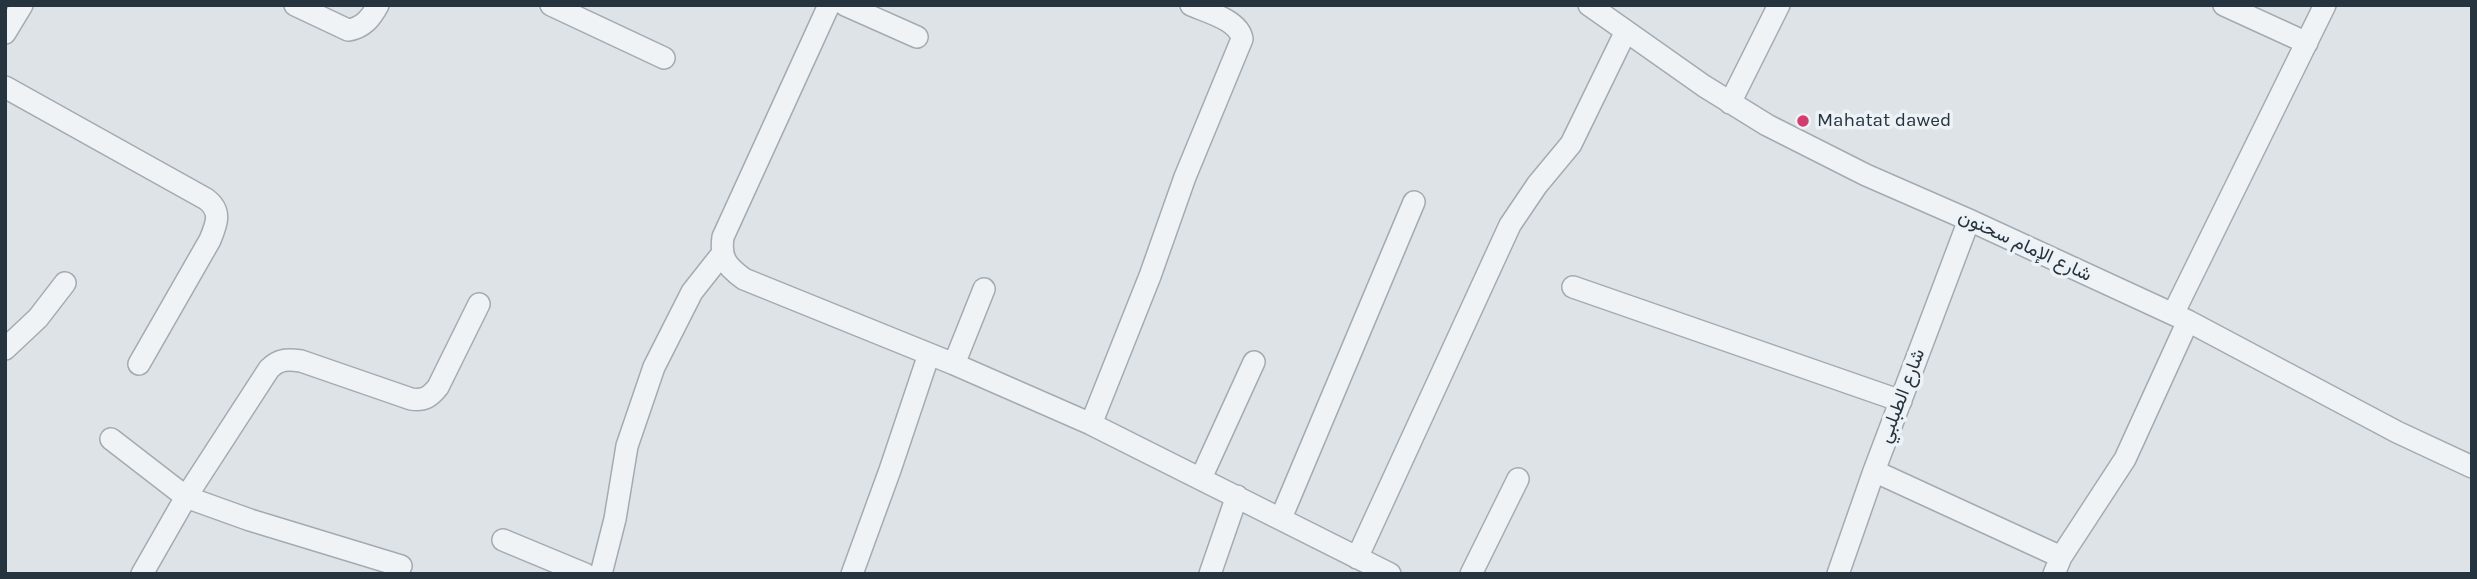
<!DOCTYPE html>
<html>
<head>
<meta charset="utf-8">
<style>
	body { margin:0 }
	#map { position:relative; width:2477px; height:579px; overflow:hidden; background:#dee3e8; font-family:Karla,sans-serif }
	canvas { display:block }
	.frame { position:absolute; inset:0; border:7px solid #26343f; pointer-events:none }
</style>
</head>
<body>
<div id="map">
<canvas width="2477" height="579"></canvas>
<div class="frame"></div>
</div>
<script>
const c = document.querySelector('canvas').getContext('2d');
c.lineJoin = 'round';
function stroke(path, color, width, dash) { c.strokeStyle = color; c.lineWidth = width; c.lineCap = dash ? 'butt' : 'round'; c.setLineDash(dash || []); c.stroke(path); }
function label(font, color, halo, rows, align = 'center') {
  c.font = font + ' Karla,Vazirmatn,sans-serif'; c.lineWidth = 7; c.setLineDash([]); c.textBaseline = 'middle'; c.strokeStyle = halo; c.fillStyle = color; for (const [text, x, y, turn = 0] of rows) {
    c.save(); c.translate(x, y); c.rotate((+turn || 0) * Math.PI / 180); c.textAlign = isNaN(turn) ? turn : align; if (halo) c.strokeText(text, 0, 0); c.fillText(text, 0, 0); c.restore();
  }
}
const minor = new Path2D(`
	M295,5L348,30C363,28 371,18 378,5
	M551,5L664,58
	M829,5L723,237C720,258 726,266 744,279L954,364L1091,424L1390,574
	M845,5L917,37
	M1589,5L1704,86L1767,125L1866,175L1969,220L2188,321L2397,432L2472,467
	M2224,5L2307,43
	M5,33L22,5
	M5,87L206,199C222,211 217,223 210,240L139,364
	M1730,103L1779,5
	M1573,287L1901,401
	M2173,314L2325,5
	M5,349L38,318L65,283
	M954,364L984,289
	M1091,424L1150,276L1185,177L1242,39C1239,20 1207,12 1191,5
	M111,439L186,497L250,520L401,566
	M1874,471L2061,557
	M1201,478L1254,362
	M1281,518L1414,202
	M503,540L585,574
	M1357,558L1510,225L1537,185L1571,144L1626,31
	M142,574L186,497L269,369C279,359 287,359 301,361L411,399C424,401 430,397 438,387L479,304
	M601,574L615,519L627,446L654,367L692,292L722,254
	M852,574L890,470L929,354
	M1210,574L1237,496
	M1471,574L1518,479
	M1838,574L1874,471L1969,220
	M2054,574L2061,557L2125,459L2188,321`);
const markers = [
	[1803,121,7,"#d33d6e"]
];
const poiNames = [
	["Mahatat dawed",1817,121]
];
const streetNames = [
	["شارع الإمام سحنون",2025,246,25],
	["شارع الطبلبي",1902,396,-69]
];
stroke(minor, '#a3abb2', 24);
stroke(minor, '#f0f3f6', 21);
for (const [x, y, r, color] of markers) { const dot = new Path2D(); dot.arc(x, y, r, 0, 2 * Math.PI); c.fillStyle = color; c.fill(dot); stroke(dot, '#edf2f6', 2.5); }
label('19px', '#26343f', '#edf2f6', poiNames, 'left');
label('19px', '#26343f', '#edf2f6', streetNames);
</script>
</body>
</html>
